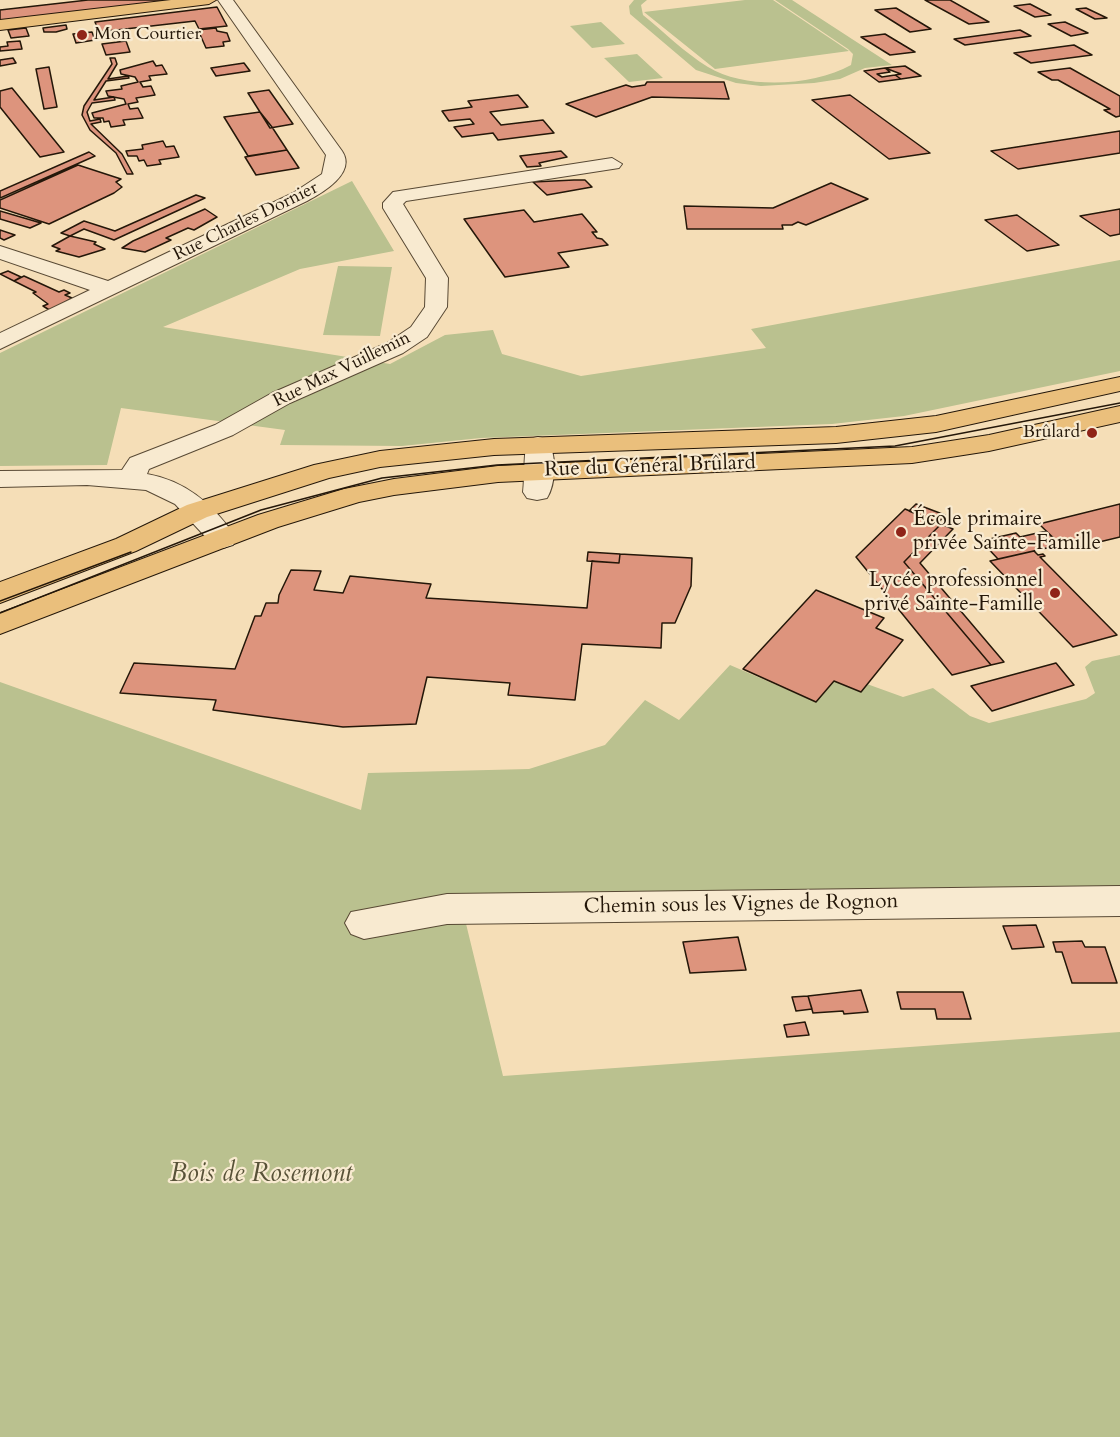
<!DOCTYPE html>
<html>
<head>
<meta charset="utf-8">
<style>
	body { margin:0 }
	canvas { display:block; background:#f5deb7 }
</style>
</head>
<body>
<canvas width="1120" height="1437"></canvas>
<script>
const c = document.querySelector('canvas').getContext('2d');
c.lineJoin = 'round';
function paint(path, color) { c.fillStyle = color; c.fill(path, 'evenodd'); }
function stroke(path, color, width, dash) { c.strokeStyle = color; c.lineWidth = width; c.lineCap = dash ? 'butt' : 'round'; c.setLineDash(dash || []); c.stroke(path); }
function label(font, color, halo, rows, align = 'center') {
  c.font = font + ' Cardo,serif'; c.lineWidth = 4.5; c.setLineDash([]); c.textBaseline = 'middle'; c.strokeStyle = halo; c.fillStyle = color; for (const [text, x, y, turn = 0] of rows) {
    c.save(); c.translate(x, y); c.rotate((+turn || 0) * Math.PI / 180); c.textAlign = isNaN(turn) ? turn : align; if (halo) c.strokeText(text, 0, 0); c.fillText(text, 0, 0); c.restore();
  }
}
const green = new Path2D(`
	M634,0H647L641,5L643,15C664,32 685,53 708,67C746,90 813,86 851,65L853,54L848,49L775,0H792L892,65L865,68L840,79L814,83L761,86L736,83L696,70L630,14L629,6Z
	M745,0H773L849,51L715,69L644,12Z
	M601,22L625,44L592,48L570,26Z
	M637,54L663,78L629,82L604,58Z
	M352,181L394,251L300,269L163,327L390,364L445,335L493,330L502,354L581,376L766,348L751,329L1120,260V371L904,416L832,424L481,438L402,446L280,445L285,430L121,408L107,465L0,466V353Z
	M338,266L392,267L380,336L323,335Z
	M1120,655V895L460,899L503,1076L1120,1032V1437H0V682L361,810L368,773L529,769L605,745L645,700L679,720L730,665L816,702L834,681L861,692L867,684L903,697L933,688L970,716L989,723L1086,699L1095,693L1085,667L1092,661Z`);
const building = new Path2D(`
	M88,0H192L0,21V10Z
	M925,0H950L989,22L969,24Z
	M1030,4L1051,15L1035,17L1014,6Z
	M217,7L227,26L199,29L195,21L99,32L95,22Z
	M896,8L931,29L910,32L875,10Z
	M1086,8L1107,18L1095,19L1076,9Z
	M1065,22L1088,33L1071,36L1048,24Z
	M66,25L67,29L56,32H44L43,28Z
	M26,28L29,36L11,38L8,30Z
	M216,28L217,31L227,33L230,41L223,42L224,46L206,48L198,30Z
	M1020,30L1031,36L965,45L954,39Z
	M92,32L95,40L76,43L73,34Z
	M885,34L915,52L890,55L861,37Z
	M20,41L22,49L0,51V47L8,46L7,42Z
	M126,41L130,52L106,55L102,44Z
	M1074,45L1092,55L1031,63L1014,53Z
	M13,58L16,63L0,66V60Z
	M110,58H115L117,64L108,79L128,76L129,78L106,81L94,100L114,97L115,100L92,103L87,112L90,121L100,119L101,122L91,124L122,154L133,174H127L116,153L90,130L82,115L84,106L112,64Z
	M153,61L156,66L162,65L167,74L149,76L151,80L140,82L143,87L151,86L155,95L136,98L138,102L128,104L130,109L138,108L143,118L123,120L125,125L111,127L109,121L104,122L103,118H94L92,113L126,104L124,99L108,96L106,91L122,89L121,86L138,82L135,77L121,74L120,70Z
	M244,63L250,71L216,76L211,68Z
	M905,66L921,76L901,79L895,75L901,74L885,68Z
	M49,67L57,107L44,109L36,69Z
	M885,68L890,72L877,74L882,77L895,75L901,79L879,82L864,71Z
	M1070,68L1120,96V116L1116,117L1104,110L1110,109L1058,80H1052L1038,72Z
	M647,82H724L729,99L652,97L596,117L566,104L626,85L632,87L645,85Z
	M12,88L64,152L40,157L0,107V91Z
	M269,90L293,124L270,128L248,93Z
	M518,95L528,107L490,112L501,125L543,120L554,133L498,140L493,133L462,137L454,127L474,124L470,119L449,121L442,111L472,107L468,101Z
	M850,95L930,153L889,159L812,100Z
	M260,112L272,127L287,150L248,156L224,117Z
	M1120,131V153L1018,169L991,151Z
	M163,141L166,147L174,146L179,157L159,160L161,164L147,166L144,160L139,161L137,156H128L126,151L143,149L142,145Z
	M287,150L299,168L256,175L245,157Z
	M561,151L567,157L539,163L541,166L527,167L520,156Z
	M89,152L95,156L0,198V191Z
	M78,165L121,179L116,182L122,187L114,193L49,224L0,208V200Z
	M574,180H585L592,187L547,195L533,182Z
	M831,183L868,199L806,225L798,222L792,225H782L783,229H687L684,206L773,208Z
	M196,195L205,198L114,240L84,229L70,236L61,233L84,221L115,231Z
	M205,209L217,217L194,230L188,228L166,238L171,240L145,252L122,248L133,241Z
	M1120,209V234L1110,236L1080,216Z
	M524,210L534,222L582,214L597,232H592L597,238L602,239L608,245L558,253L569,267L505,277L464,219Z
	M0,211L41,223L30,228L0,219Z
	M1017,215L1059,245L1027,251L985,220Z
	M0,230L15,235L4,240L0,238Z
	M70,236L96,242L94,244L105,249L79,257L56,251L60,249L52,246Z
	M8,271L21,277L14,281L0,274Z
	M24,276L59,292L64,290L70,293L65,295L72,298L51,311L43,306L48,304L33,293L36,292L14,281Z
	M916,504L945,515L938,523L909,511Z
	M1120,504V537L1066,550L1039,524Z
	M905,509L941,524L904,562L991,665L952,675L856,557Z
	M941,524L953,529L920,563L1004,662L991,665L904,562Z
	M1046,531L1060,545L998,559L981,541L1016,533L1020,537Z
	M1034,551L1038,555L1043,554L1045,556L1040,557L1117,635L1073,647L990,561Z
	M588,552L620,554L619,563L587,561Z
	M620,554L692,558L691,586L675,623H662L661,648L582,644L575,700L508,695L510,683L427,677L416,724L343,727L213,710L216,700L120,693L134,663L235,669L255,616H261L266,603H278L279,595L291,570L321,571L314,590L343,593L350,576L431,584L426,598L587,608L592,561L619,563Z
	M816,590L884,618L876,628L903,640L861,692L834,681L816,702L743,669Z
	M1056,663L1074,685L992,711L971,686Z
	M1036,925L1044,947L1012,949L1003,926Z
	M738,937L746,970L690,973L683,942Z
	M1082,941L1085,947H1105L1117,983H1072L1062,952H1056L1053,942Z
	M861,990L868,1012L844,1014L843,1011L813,1013L808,996Z
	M897,992H963L971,1019H937L935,1009H901Z
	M808,996L812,1009L796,1011L792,997Z
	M805,1022L809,1035L787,1037L784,1025Z`);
const minor = new Path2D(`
	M218,0H233L342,151C357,173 322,193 307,201L0,349V333L90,290L0,259V246L108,281L293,193L322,174L326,155Z
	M612,158L622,164L619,168L406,201L403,204L448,278L447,307L427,337L403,353L290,403L233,435L149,469L147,474C187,481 215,506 237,539L233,545L223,548L213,545L175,504L146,490L87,485L0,487V471L122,470L130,458L215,425L272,393L387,343L411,327L425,307L426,278L383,208V203L393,192Z
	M538,437L547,439C557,453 556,484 547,498L537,500L527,498L523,492C525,479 523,447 529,439Z
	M1120,886V916L447,924L364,939L351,934L345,923L351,912L447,894Z`);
const major = new Path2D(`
	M171,0H216L209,4L0,30V20Z
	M1120,377V391L936,432L836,443L494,455L380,467L329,478L207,517L136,551L0,603V582L116,539L187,505L314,465L380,451L494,439L836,427L936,416Z
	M1120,406V422L989,451L912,463L498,482L394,495L359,502L278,527L0,634V613L258,515L344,489L394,479L498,466L912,447L989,435Z`);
const tram = new Path2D(`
	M0,601L131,552
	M0,613L261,510L382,478L497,465L895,446L1120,403`);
const markers = [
	[82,35,6,"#8f2418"],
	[1092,433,6,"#8f2418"],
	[901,532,6,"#8f2418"],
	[1055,593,6,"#8f2418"]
];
const farPoinames = [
	["Mon Courtier",94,35],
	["Brûlard",1080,433,"right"]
];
const farStreetnames = [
	["Rue Charles Dornier",246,222,-26],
	["Rue Max Vuillemin",342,370,-26]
];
const streetNames = [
	["Rue du Général Brûlard",650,467,-2],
	["Chemin sous les Vignes de Rognon",741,905,-1]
];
const poiNames = [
	["École primaire",913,520],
	["privée Sainte-Famille",913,544],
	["Lycée professionnel",1043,581,"right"],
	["privé Sainte-Famille",1043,605,"right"]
];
const nearParknames = [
	["Bois de Rosemont",261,1175]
];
paint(green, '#bac18f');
paint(building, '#dd947d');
stroke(building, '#241709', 1.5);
stroke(minor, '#584934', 2);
stroke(major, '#241709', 2);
paint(minor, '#f8ead0');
paint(major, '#eabf7c');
stroke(tram, '#241709', 1.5);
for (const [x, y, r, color] of markers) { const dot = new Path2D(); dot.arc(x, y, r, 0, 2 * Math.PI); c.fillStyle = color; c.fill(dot); stroke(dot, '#f8ead0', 2); }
label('18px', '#241709', '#f8ead0', farPoinames, 'left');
label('18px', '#241709', '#f8ead0', farStreetnames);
label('21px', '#241709', '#f8ead0', streetNames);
label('21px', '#241709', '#f8ead0', poiNames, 'left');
label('italic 26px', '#585238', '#f8ead0', nearParknames);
</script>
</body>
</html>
